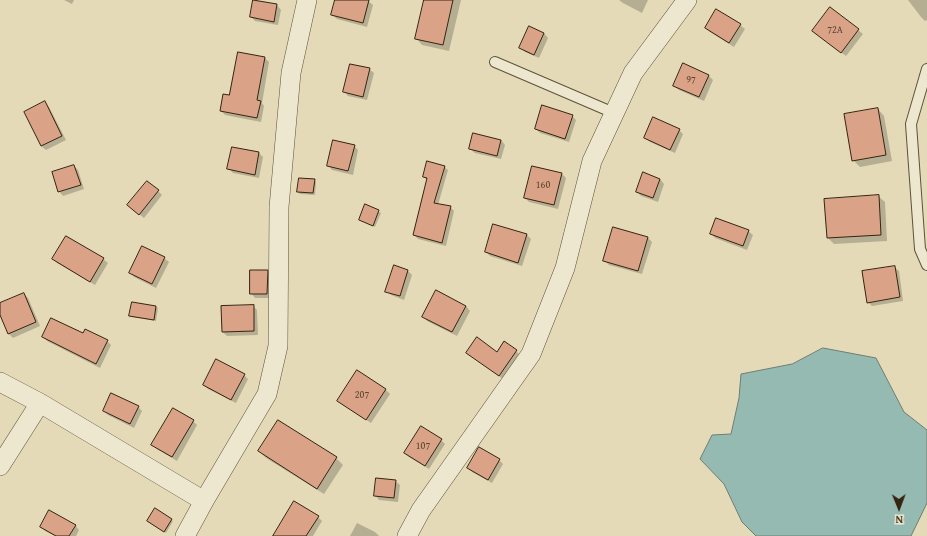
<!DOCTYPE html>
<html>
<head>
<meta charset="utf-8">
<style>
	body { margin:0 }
	#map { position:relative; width:927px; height:536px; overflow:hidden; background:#e4dab7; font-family:"Gentium Book Plus",serif }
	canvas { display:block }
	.north { position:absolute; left:879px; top:488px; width:40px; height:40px; -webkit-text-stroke:3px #ede7d0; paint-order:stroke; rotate:179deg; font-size:11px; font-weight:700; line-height:16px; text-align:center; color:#342410 }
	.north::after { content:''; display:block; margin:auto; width:14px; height:18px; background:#342410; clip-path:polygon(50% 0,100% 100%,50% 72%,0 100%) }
</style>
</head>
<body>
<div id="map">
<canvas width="927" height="536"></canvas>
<div class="north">N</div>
</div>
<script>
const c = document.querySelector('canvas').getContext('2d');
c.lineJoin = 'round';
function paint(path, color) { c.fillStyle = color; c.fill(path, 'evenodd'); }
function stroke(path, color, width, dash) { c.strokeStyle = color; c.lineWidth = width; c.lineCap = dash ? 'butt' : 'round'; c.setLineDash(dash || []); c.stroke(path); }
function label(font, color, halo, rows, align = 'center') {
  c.font = font + ' "Gentium Book Plus",serif'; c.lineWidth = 3; c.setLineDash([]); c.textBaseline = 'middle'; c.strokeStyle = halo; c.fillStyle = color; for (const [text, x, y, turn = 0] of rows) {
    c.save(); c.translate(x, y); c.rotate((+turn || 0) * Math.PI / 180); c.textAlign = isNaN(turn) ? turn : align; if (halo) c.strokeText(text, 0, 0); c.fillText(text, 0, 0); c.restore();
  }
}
const water = new Path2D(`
	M823,348L876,358L904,412L927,430V503L911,536H756L742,522L724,484L700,459L712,435L731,434L739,398L741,374L792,364Z`);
const shadow = new Path2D(`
	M64,0H74L72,4Z
	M336,0L368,1L373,5L367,27L337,19L332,15Z
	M425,0H461L449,51L422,45L416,38Z
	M619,0H648L642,13L623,3Z
	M908,0H927V20L925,21L921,17Z
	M277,5L281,10L278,25L255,21L251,17Z
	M830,8L863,34L846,56L817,35Z
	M740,25L745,29L734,47L710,32L706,28Z
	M544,33L548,38L539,58L525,52L521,48Z
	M238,53L265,58L269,62L262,103L264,106L261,122L225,115L221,111L230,96Z
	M369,69L374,73L367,100L348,96L344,91Z
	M708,75L713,80L704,101L679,90L674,86Z
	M45,102L49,107L66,140L46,150L41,146Z
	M878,109L884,116L892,161L860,167L853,160Z
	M572,116L576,120L569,142L540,133L536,129Z
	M679,130L683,134L675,153L650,142L645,138Z
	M501,140L505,145L501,159L475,153L470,149Z
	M354,146L358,150L353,175L332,170L328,165Z
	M259,153L263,157L259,178L233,173L229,169Z
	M74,166L78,170L84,189L63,196L59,191Z
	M444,167L448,170L438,205L450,207L454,211L446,246L418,239L414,235L428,181L424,177Z
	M562,174L566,178L558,209L529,202L525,198Z
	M660,179L664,184L658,202L641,196L637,192Z
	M314,180L316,182L315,195L300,194L298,192Z
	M158,191L162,195L144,218L133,209Z
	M878,196L885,202L887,241L834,244L828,238L825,200Z
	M366,205L381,213L375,227L360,220Z
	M748,231L753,235L747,250L715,238L711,233Z
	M527,235L531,239L522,266L490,256L486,252Z
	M648,238L652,242L642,274L609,265L605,261Z
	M142,247L164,258L169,262L156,288L134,277L130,272Z
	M53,259H103L108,263L95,285L57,263Z
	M395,267L408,271L412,275L404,300L391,295L386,291Z
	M894,267L899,271L903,301L872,306L868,302Z
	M267,271L271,275V298H255L251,293Z
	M24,294L28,298L40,326L13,338L9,334L0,313V304Z
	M253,306L257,310L258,335L227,336L222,331Z
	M466,306L470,311L457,336L427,321L423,316Z
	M156,307L158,308L156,321L132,317L131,315Z
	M83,334L107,341L111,345L100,368L47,341L43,337Z
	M516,351L520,355L503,379L472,357Z
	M357,372L386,390L390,394L371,423L343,405L338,401Z
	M244,375L248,379L236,403L208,389L204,385Z
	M138,407L142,411L134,428L108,415L104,411Z
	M193,421L197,425L177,461L157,449L153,445Z
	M278,422L336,458L343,465L324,494L266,458L259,451Z
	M441,440L445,444L429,469L409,457L405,453Z
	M499,460L503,464L492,483L472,472L468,468Z
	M395,481L400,485L398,502L379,500L375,495Z
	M318,517L322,521L313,536H274Z
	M171,520L173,521L166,533L150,523Z
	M357,523L375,532L379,536H350Z
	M75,525L79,530L76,536H55L45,531L41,526Z`);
const building = new Path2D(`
	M253,0L277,4L274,22L250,17Z
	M335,0H369L363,23L331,15Z
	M424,0H453L443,45L415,39Z
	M830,7L859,29L841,53L812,31Z
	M716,9L741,24L729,43L705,28Z
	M529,26L544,33L534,55L519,48Z
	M238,52L265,57L257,100L261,101L257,118L220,111L223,94L229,95Z
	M683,63L709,75L699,97L673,86Z
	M350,64L370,68L363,97L343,92Z
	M45,101L62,136L41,146L24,112Z
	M542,105L573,115L565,139L535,129Z
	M878,108L886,155L852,161L844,114Z
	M653,117L680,129L670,150L644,138Z
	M473,133L501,140L497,156L469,149Z
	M333,140L355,145L348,171L327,166Z
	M232,147L259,152L255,175L227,169Z
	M427,161L445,166L434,203L451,206L442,243L413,235L427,178L423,177Z
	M74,165L81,185L58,192L52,172Z
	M532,166L562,173L554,205L524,198Z
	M643,172L660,179L653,198L636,192Z
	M299,178L315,179L313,193L297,192Z
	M147,181L159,190L139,215L127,205Z
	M879,195L881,235L827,238L824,199Z
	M365,204L379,210L373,226L359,220Z
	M716,218L749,230L743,246L710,234Z
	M493,224L527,234L518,263L485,252Z
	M613,227L648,237L638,271L603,261Z
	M66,236L104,258L90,282L52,259Z
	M142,246L165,257L152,284L129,273Z
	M394,265L408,270L400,296L385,292Z
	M895,266L900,297L867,303L862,271Z
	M250,270H268L267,294H250Z
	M436,290L466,306L452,332L422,317Z
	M24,293L36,322L8,334L0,315V303Z
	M132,302L156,306L154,320L129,316Z
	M254,305V331L222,332L221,306Z
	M51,318L83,333L85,329L108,340L96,364L42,337Z
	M477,337L497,352L504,341L517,350L499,376L466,353Z
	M216,359L245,374L231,400L203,385Z
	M357,370L386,389L366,420L337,401Z
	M111,393L139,406L130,424L103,411Z
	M173,408L194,420L172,457L151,445Z
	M278,420L337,457L317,489L258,451Z
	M421,426L442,439L425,466L404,453Z
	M479,447L500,459L488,480L467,468Z
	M376,478L396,480L394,498L374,496Z
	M294,501L319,516L306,536H273Z
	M155,508L172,519L164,532L147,521Z
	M49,510L76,525L69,536H56L40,527Z`);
const service = new Path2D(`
	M495,62L614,113
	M927,69L911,124L920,249L927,265`);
const minor = new Path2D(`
	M0,382L40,403L204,501
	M0,466L40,403
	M185,536L204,501L267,394L278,346L279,207L291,73L307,0
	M407,536L421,510L531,354L565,268L592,161L633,73L687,0`);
const numberNames = [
	["72А",835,30],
	["97",691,80],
	["160",543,185],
	["207",362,395],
	["107",423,446]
];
paint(water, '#95bab2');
stroke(water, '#6e7e71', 1);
paint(shadow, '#0003');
paint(building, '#daa287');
stroke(building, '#342410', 1);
stroke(service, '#60523a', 12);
stroke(minor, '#60523a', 20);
stroke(service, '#ede7d0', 10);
stroke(minor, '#ede7d0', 19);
label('10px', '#5e442e', null, numberNames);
</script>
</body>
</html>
